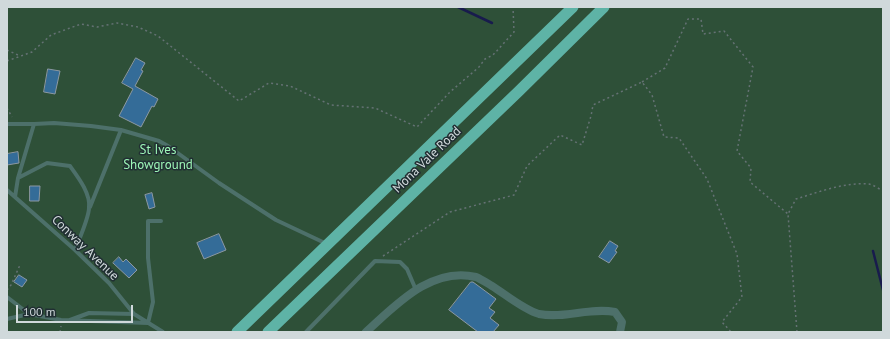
<!DOCTYPE html>
<html>
<head>
<meta charset="utf-8">
<style>
	body { margin:0 }
	#map { position:relative; width:890px; height:339px; overflow:hidden; background:#2b3a3d; font-family:"PT Sans",sans-serif }
	canvas { display:block }
	.frame { position:absolute; inset:0; border:8px solid #d0d9db; pointer-events:none }
	.scale { position:absolute; left:16px; top:305px; width:117px; height:18px; box-sizing:border-box; border:2px solid #d0d9db; border-top:0; padding-left:5px; font-size:12px; line-height:14px; white-space:nowrap; color:#d0d9db; -webkit-text-stroke:3px #212f33; paint-order:stroke }
</style>
</head>
<body>
<div id="map">
<canvas width="890" height="339"></canvas>
<div class="frame"></div>
<div class="scale">100 m</div>
</div>
<script>
const c = document.querySelector('canvas').getContext('2d');
c.lineJoin = 'round';
function paint(path, color) { c.fillStyle = color; c.fill(path, 'evenodd'); }
function stroke(path, color, width, dash) { c.strokeStyle = color; c.lineWidth = width; c.lineCap = dash ? 'butt' : 'round'; c.setLineDash(dash || []); c.stroke(path); }
function label(font, color, halo, rows, align = 'center') {
  c.font = font + ' "PT Sans",sans-serif'; c.lineWidth = 3; c.setLineDash([]); c.textBaseline = 'middle'; c.strokeStyle = halo; c.fillStyle = color; for (const [text, x, y, turn = 0] of rows) {
    c.save(); c.translate(x, y); c.rotate((+turn || 0) * Math.PI / 180); c.textAlign = isNaN(turn) ? turn : align; if (halo) c.strokeText(text, 0, 0); c.fillText(text, 0, 0); c.restore();
  }
}
const green = new Path2D(`
	M7,7H883V332H7Z`);
const stream = new Path2D(`
	M458,7L492,23
	M873,251L883,290`);
const building = new Path2D(`
	M136,58L145,63L141,70L143,71L135,86L158,99L154,107L152,106L141,127L119,116L133,89L122,83Z
	M48,69L60,71L55,94L44,92Z
	M18,152L19,163L7,165V154Z
	M30,186H40L39,201H30Z
	M152,193L155,207L149,209L145,195Z
	M219,234L226,250L204,259L197,243Z
	M610,241L618,246L615,251L617,252L609,263L599,257Z
	M119,257L123,262L126,259L137,270L129,278L113,263Z
	M19,275L27,280L22,287L14,282Z
	M471,282H473L496,299L489,308L495,312L490,318L499,325L493,332H478L449,310Z`);
const path = new Path2D(`
	M7,50L20,56
	M7,61L32,52L51,35L81,24L97,27L117,23L138,27L158,36L239,101L269,83L290,86L331,105L375,108L417,127L450,92L479,67L485,59L493,55L514,32L513,7
	M642,82L665,68L688,19H701L703,34L724,31L753,67L737,151L751,168L750,182L788,214
	M7,108L12,117
	M383,256L450,212L514,195L527,166L560,135L582,145L591,116L593,105L642,82L652,95L664,137L679,138L707,179L737,254L742,297L722,322L731,332
	M7,290L11,285L20,265
	M60,332L61,326
	M797,332L788,214L796,199C819,192 844,182 869,184C874,185 879,189 883,191`);
const service = new Path2D(`
	M7,124H34L54,123L91,126L121,130L159,141L168,146L219,183L276,220L327,244
	M18,178L47,163L70,166C78,177 91,194 89,208C89,217 79,240 75,250
	M7,190L75,250L109,283L134,314L163,332
	M15,197L18,178L34,124
	M90,207L121,130
	M7,297L29,314
	M7,319L29,314L61,320L148,323
	M70,320L89,313L134,314
	M148,323L153,302L148,258V221H161
	M306,332L375,261L400,262L407,269L416,290`);
const minor = new Path2D(`
	M366,332C395,306 431,266 476,277C481,279 487,283 492,286C505,294 524,310 539,314C565,319 590,307 615,312L622,322L620,332`);
const trunk = new Path2D(`
	M237,332L573,7
	M268,332L519,91L604,7`);
const parkNames = [
	["St Ives",158,150],
	["Showground",158,165]
];
const streetNames = [
	["Mona Vale Road",427,160,-44],
	["Conway Avenue",85,248,44]
];
paint(green, '#2e5038');
stroke(stream, '#181b4d', 2.5);
paint(building, '#346c98');
stroke(building, '#8c98a2', 1);
stroke(path, '#657274', 1.5, [2, 3]);
stroke(service, '#4d706a', 4);
stroke(minor, '#4d706a', 8);
stroke(trunk, '#5eb3a6', 11);
label('13px', '#9df6b7', '#212f33', parkNames);
label('13px', '#d0d9db', '#212f33', streetNames);
</script>
</body>
</html>
